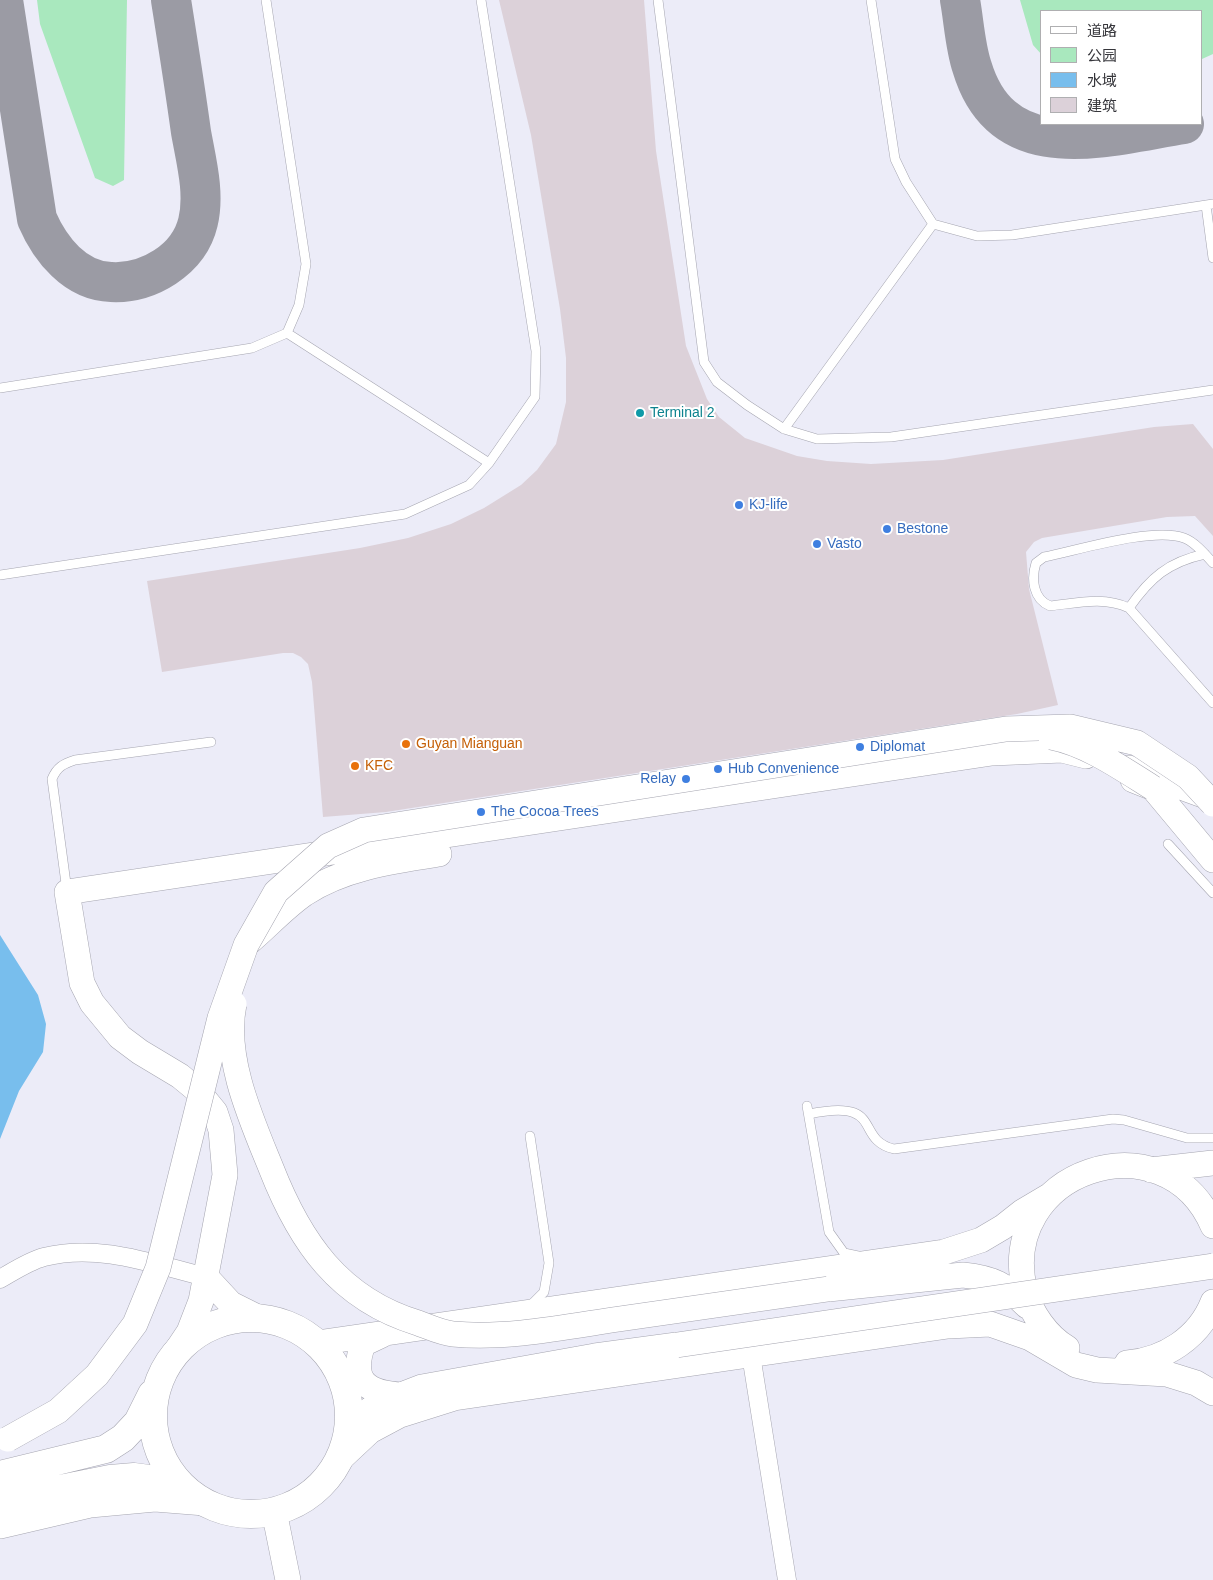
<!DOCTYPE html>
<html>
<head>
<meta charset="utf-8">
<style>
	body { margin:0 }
	#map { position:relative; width:1213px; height:1580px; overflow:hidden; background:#ececf8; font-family:Helvetica,"Noto Sans SC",sans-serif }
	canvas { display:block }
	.legend { position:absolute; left:1040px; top:10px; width:162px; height:115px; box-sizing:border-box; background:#fff; border:1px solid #afafb1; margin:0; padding:6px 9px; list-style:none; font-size:15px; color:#36363b }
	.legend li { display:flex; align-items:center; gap:10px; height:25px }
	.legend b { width:25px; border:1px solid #afafb1 }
</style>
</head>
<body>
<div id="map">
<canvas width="1213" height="1580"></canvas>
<ul class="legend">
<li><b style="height:6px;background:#fff"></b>道路</li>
<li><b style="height:14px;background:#a9e8be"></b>公园</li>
<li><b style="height:14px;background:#78beed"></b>水域</li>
<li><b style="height:14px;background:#dcd1d9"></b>建筑</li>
</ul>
</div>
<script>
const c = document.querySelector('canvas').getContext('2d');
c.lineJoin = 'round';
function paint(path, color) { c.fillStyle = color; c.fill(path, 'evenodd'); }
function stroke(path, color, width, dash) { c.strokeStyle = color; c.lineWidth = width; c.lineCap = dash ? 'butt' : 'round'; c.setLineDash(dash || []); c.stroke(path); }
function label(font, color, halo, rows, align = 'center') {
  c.font = font + ' Helvetica,sans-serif'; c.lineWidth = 4; c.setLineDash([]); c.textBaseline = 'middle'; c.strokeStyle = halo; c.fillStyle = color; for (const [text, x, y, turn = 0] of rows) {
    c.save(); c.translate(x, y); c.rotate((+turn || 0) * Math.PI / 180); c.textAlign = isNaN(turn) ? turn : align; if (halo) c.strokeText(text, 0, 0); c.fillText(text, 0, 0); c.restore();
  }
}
const green = new Path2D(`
	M37,0H127L124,180L113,186L95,178L40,24Z
	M1020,0H1213V54L1202,59V11H1042V55L1033,45Z`);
const water = new Path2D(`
	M0,935L38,995L46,1024L43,1052L19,1091L0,1139Z`);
const taxiway = new Path2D(`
	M3,0L37,219C50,249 75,281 111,282C148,284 189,260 198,222C205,193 196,160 191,132C185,88 178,44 171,0
	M960,0C964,22 965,46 972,67C1003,170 1107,136 1184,124`);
const building = new Path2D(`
	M499,0H644L656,151L686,346L707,399L719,417L745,438L797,456L827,461L871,464L943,460L1154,427L1193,424L1213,449V536L1195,516L1167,517L1042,538L1034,542L1026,552L1029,589L1058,705L1017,714L386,812L323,817L312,682L308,664L301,657L293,653H283L162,672L147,581L360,548L408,538L451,524L484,508L521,485L537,470L556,444L566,402V358L560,309L531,135Z`);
const lane = new Path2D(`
	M658,0L704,362L717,382L747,405L784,429L817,439L891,437L1213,390
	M871,0L895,159L906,182L933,224L977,236L1012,235L1213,204
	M1206,205L1213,258
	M287,333L489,463
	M0,388L252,348L287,333L299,305L306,264L266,0
	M784,429L933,224
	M1213,563C1205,554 1195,542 1184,538C1152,527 1079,550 1044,557L1036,563C1031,579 1033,599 1050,606C1077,603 1104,596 1129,608L1213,703
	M0,575L405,514L469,485L489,463L535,397L536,351L481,0
	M1129,608C1150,578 1168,562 1205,554
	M1168,844L1213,893
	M67,891L52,779C57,767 63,764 75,760L211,742
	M807,1106L829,1232L844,1253L858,1256
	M809,1114C886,1098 853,1139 894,1149L1113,1119L1124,1120L1187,1138H1213
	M530,1136L549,1263L544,1292L530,1306`);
const street = new Path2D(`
	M0,1279C14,1271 29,1261 44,1257C99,1243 153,1264 206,1277
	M751,1355L787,1580`);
const secondary = new Path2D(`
	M1129,768L1211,798
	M1133,780L1153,788L1213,860
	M249,942C267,927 284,908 304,894C343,868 393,861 439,854
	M1151,1170L1213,1163
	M206,1277L231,1304L259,1318
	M828,1289L963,1275C993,1278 1006,1285 1027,1306
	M382,1335L363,1344C350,1381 366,1393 402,1395
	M317,1343L944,1252L981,1240L1003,1227L1022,1212L1049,1196
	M1067,1348C1047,1336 1031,1313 1025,1291C995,1171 1165,1114 1213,1226
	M173,1356L189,1332L201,1301L225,1175L221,1130L215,1112L197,1090L180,1076L140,1052L120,1037L92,1003L82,983L67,892L992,753L1062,750L1086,756
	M1127,1363C1164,1360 1199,1338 1213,1302
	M348,1431L362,1415L378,1404L422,1387L595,1356L677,1345
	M339,1460L370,1431L400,1415L454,1398L948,1326L990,1324L1030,1338L1076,1365L1097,1370L1167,1374L1196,1383L1213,1393
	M274,1511L288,1580
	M0,1526L90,1505L155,1499L205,1503`);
const primary = new Path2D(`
	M153 1416a98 98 0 1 1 196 0a98 98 0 1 1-196 0Z
	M0,1475L106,1449L123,1438L138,1422L152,1394
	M0,1501L110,1479L134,1477L179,1483`);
const secondaryBridge = new Path2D(`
	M1051,737C1087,744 1121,768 1153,788
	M234,1004C223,1057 251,1119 271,1168C300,1242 339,1299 418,1323C429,1327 442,1333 453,1334C508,1339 565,1327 619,1319C689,1309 758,1299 828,1289
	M677,1345L1213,1266
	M8,1439L58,1411L97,1375L135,1324L158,1268L220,1018L246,945L276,892L328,846L364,830L1006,729L1070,727L1137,743L1188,777L1213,804`);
const markers = [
	[640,413,5,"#0f9aa8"],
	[739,505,5,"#3f7fe0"],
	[887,529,5,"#3f7fe0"],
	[817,544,5,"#3f7fe0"],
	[406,744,5,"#e8710a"],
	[860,747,5,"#3f7fe0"],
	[355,766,5,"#e8710a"],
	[718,769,5,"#3f7fe0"],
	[686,779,5,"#3f7fe0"],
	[481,812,5,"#3f7fe0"]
];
const cultureNames = [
	["Terminal 2",650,413]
];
const shopNames = [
	["KJ-life",749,505],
	["Bestone",897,529],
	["Vasto",827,544],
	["Diplomat",870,747],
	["Hub Convenience",728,769],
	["Relay",676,779,"right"],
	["The Cocoa Trees",491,812]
];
const foodNames = [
	["Guyan Mianguan",416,744],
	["KFC",365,766]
];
paint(green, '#a9e8be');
paint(water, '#78beed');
stroke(taxiway, '#9b9ba4', 40);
paint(building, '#dcd1d9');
stroke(lane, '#a5a5b0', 10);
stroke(street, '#a5a5b0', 19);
stroke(secondary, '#a5a5b0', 26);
stroke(primary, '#a5a5b0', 29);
stroke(lane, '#fff', 9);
stroke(street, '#fff', 18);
stroke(secondary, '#fff', 25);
stroke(primary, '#fff', 28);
stroke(secondaryBridge, '#a5a5b0', 26, []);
stroke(secondaryBridge, '#fff', 25);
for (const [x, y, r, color] of markers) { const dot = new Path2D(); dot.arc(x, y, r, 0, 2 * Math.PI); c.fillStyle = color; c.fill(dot); stroke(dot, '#fff', 2); }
label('14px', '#0d838f', '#fff', cultureNames, 'left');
label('14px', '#366cbe', '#fff', shopNames, 'left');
label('14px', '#c56008', '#fff', foodNames, 'left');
</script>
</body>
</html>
